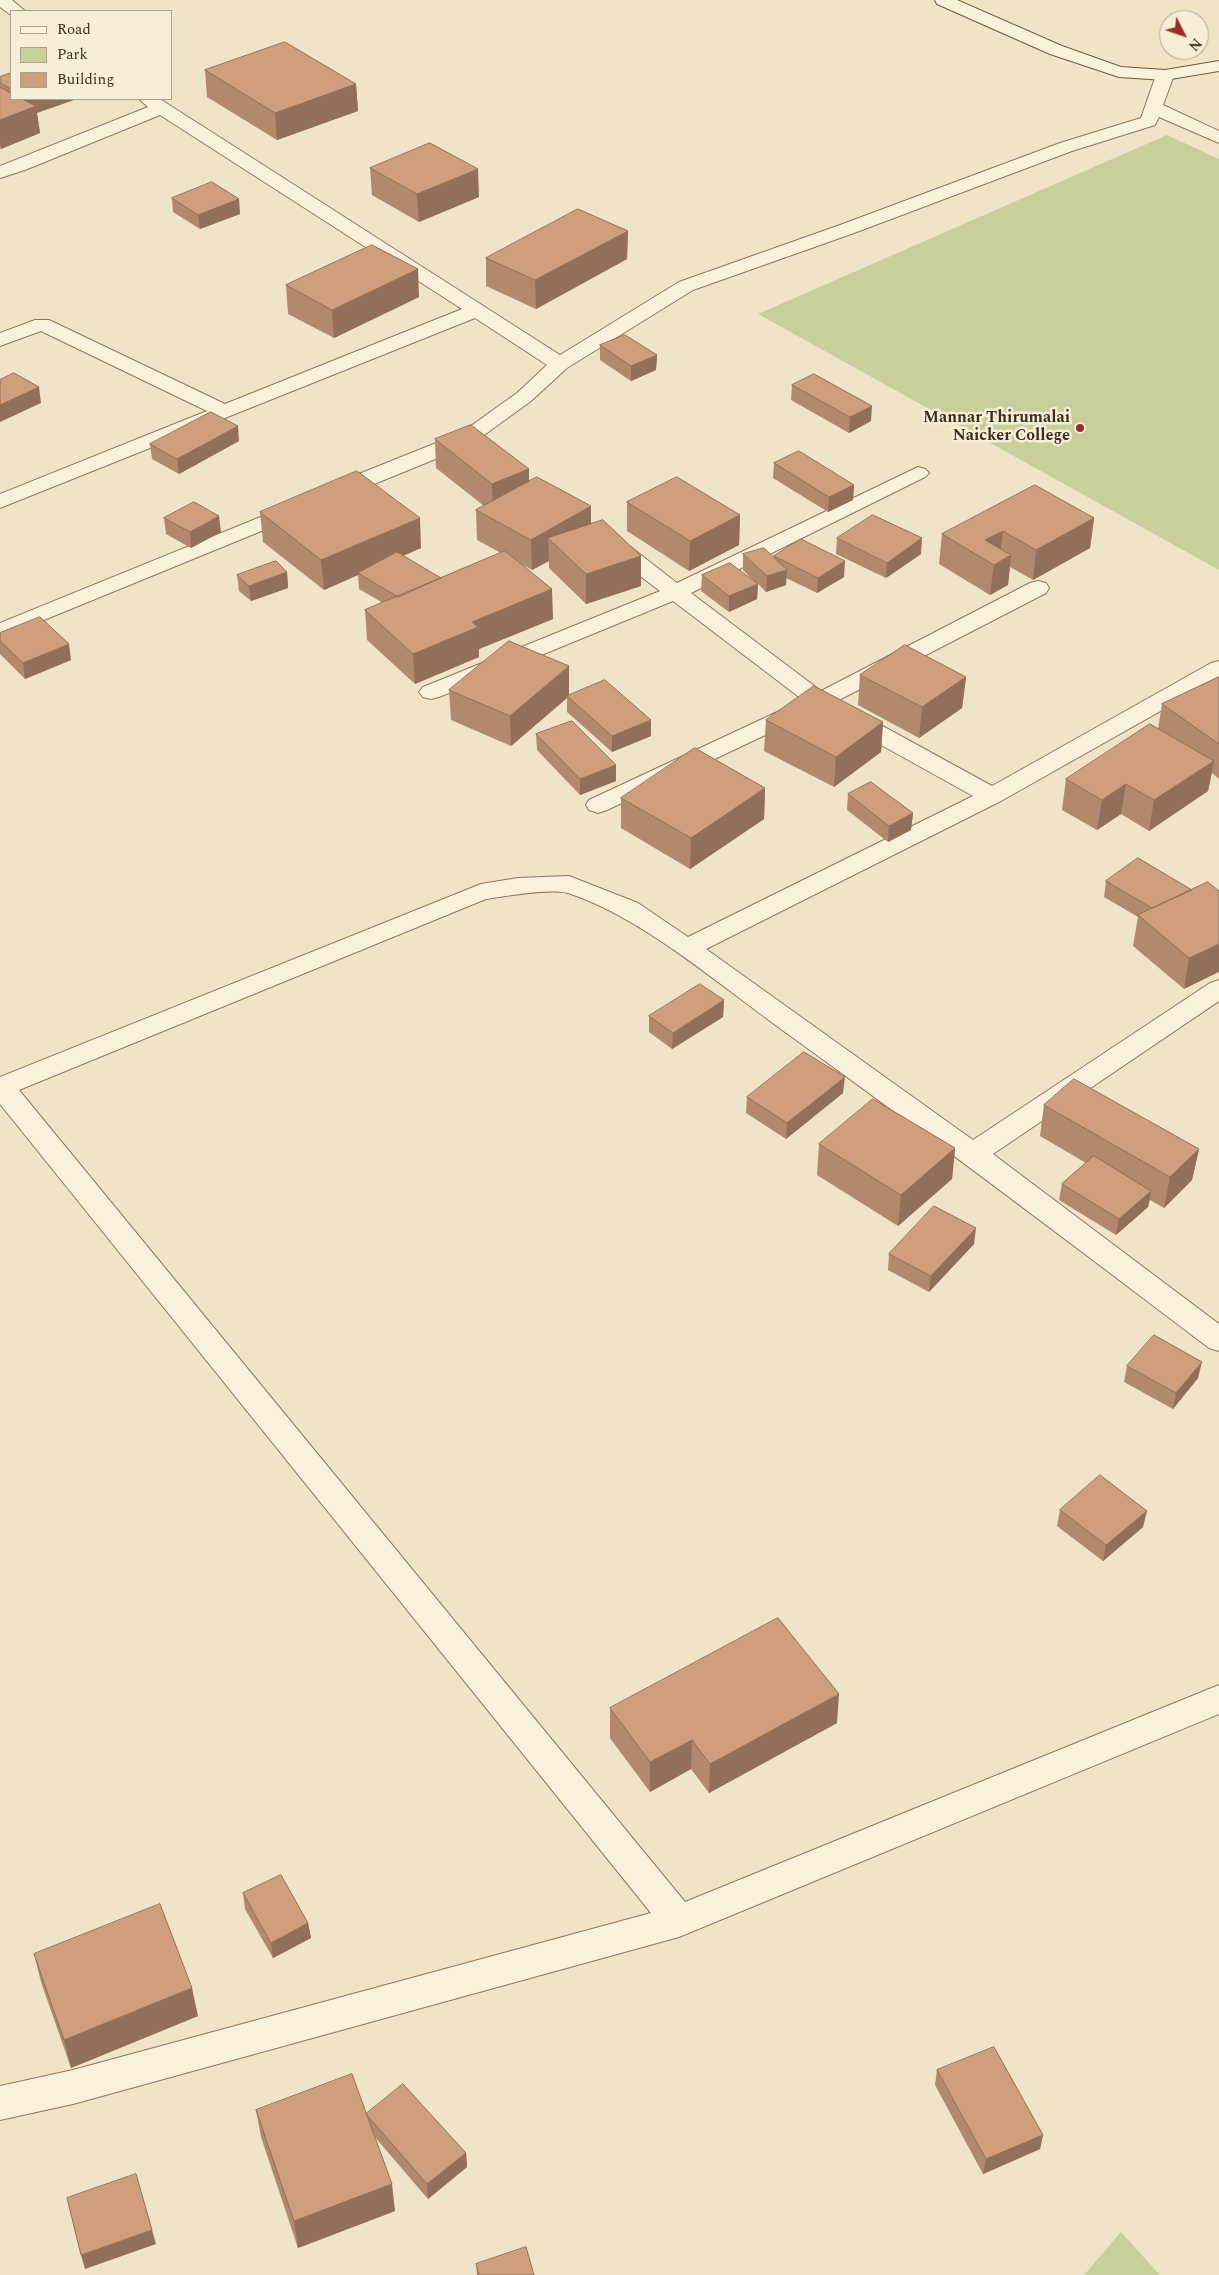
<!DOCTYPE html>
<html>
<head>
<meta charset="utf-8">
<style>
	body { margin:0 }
	#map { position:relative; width:1219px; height:2275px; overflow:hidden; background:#f0e4c8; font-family:Spectral,serif }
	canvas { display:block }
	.legend { position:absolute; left:10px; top:10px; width:162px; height:90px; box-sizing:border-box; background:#f7eed8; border:1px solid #ada18e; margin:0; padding:6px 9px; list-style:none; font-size:15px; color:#3d2e20 }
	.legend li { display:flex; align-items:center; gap:10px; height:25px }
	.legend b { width:25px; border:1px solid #ada18e }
	.north { position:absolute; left:1159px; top:10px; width:50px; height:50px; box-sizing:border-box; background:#f7eed8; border:1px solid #ada18e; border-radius:50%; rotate:131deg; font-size:14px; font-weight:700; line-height:20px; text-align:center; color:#3d2e20 }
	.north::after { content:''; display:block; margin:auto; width:18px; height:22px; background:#9e2a2b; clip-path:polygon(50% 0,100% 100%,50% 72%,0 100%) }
</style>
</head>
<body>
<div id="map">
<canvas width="1219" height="2275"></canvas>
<ul class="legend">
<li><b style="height:6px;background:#faf1dc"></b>Road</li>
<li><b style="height:14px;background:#c9cf9b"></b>Park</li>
<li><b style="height:14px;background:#cf9f7d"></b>Building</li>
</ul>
<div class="north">N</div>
</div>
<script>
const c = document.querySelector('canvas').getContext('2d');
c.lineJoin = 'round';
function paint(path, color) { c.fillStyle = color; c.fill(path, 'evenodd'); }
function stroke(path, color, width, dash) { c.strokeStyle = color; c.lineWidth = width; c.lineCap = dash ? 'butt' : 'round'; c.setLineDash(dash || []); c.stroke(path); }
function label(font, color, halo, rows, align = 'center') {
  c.font = font + ' Spectral,serif'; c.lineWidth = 5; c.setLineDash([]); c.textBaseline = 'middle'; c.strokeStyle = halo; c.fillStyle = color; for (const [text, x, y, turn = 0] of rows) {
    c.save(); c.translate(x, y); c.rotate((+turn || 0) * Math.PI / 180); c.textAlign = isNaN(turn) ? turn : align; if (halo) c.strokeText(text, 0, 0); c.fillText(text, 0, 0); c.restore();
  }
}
const green = new Path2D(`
	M1167,135L1219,159V570L758,314Z
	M1121,2232L1160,2275H1084Z`);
const minor = new Path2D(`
	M0,0H12L25,11H11V15L0,7Z
	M1165,70L1171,71L1174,75L1163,105L1219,131V143L1159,117L1155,125L1072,151L854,233L693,290L567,368L531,401L480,438L477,442L340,498L332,499L324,498L321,493L324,488L461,433L517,393L547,365L475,318L0,508V494L207,411L41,331L0,346V333L35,320H49L225,404L462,309L160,115L25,170L0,178V166L148,107L139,99H160L560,355L679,282L840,225L1060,143L1141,118L1156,75L1159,71Z
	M918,467L925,469L929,473L925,477L691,593L821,691L1030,583L1038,581L1046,583L1049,588L1046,593L837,701L992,786L1211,663L1219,661V678L1001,801L706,949L973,1140L1210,983L1219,980V1001L993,1154L1219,1324V1351L1209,1348C1068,1241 928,1135 785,1032C721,986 642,917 568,893C551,888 505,896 486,899L19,1090L685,1902L1219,1685V1714L679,1937L73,2104L0,2120V2086L73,2070L651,1913L0,1104V1077L481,884L518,878L569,876L638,903L688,937L973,796L818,710L607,810L598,813L589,810L586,805L589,800L803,700L673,601L439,697L431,699L423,697L419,692L423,687L660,591L603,548L600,543L603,538L611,536L619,538L677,583Z
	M295,503L303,504L306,509L303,514L0,638V623Z`);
const secondary = new Path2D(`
	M935,0H957L1062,46L1121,67L1165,70L1219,61V71L1165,80L1119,77L1050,54L937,4Z`);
const wall = new Path2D(`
	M205,70L356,84L358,111L277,140L207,97Z
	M11,73V99L37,113L40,133L1,149L0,148V77Z
	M370,168L479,197L419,222L372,195Z
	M172,198L240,214L200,229L173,212Z
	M628,231L627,259L536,309L486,286V258Z
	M286,285L419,297L334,338L288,314Z
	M600,345L657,355L656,370L631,381L600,360Z
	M792,385L871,421L849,433L791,400Z
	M435,439L529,469V481L591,524L641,586L586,604L549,568V561L532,570L523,565L553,619L479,649V657L415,684L367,640L365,610L383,603L359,589L358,575L324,590L263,542L260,512L421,548L403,556L441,578L501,553L477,540L476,510L484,506L436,468Z
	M239,441L179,474L152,459L150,444Z
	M774,463L854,485L853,500L828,512L773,478Z
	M627,502L740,515L739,545L689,571L627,531Z
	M164,518L221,532L191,548L166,534Z
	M1094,518L1090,548L1033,580L1010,567L1008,585L990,595L939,564L942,534Z
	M837,538L921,554L886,578L836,554Z
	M743,554L774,558V556L844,577L817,593L786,578V585L766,592L758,584L757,599L729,612L701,591L702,575L754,581L743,570Z
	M287,572L288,588L251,601L239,591L237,575Z
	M0,633L71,660L25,679L0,654Z
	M860,675L966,677L962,708L919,738L858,705Z
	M1219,677V779L1212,773L1208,791L1149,831L1121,814L1097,830L1062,810L1066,779L1158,729L1162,704Z
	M449,690L569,695L651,736L612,752L567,712V698L511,746L451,720Z
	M766,720L883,722L881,752L834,787L764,751Z
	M536,734L616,781L580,795L537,750Z
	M765,788L764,819L690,869L621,828V798Z
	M848,794L913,813L911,830L888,842L847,810Z
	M1106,881L1192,890L1208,882L1184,989L1133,946L1138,917L1104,897Z
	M724,1000L723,1017L672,1049L649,1032V1016Z
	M843,1093L786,1139L746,1113L747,1097Z
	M1044,1105L1199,1149L1192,1180L1164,1208L1150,1200L1148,1207L1116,1235L1059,1200L1062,1184L1086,1163L1040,1136Z
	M819,1144L955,1148L952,1179L898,1226L817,1175Z
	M974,1244L929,1292L888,1270L889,1254Z
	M1127,1366L1198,1378L1173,1409L1124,1382Z
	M1060,1510L1143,1527L1103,1561L1057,1526Z
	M610,1708L837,1723L709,1793L691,1769L650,1792L610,1738Z
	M243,1893L308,1923L311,1938L273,1958L245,1909Z
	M34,1954L198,2016L71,2068L41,1982Z
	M937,2070L1043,2135L1040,2149L983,2174L935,2085Z
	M256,2110L366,2114L466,2153L467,2167L428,2199L374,2136L395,2211L298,2248L261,2137Z
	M476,2264L534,2275H477Z`);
const shadedWall = new Path2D(`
	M356,84L358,111L277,140L275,113Z
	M17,99H77L37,113L40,133L1,149L0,141V120Z
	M478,169L479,197L419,222L417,194Z
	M239,199L240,214L200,229L198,215Z
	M628,231L627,259L536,309L535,280Z
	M418,269L419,297L334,338L332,310Z
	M657,355L656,370L631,381V366Z
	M39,387L41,403L0,422V405Z
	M872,406L871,421L849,433L850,417Z
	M238,426L239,441L179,474L177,459Z
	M529,469V499L493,513L492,484Z
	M854,485L853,500L828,512L829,497Z
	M591,506V536L548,538L549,561L532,570L531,540Z
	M740,515L739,545L689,571L690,541Z
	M219,516L221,532L191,548L190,532Z
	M420,518L421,548L360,574L358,573V575L324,590L321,560Z
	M1094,518L1090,548L1033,580L1036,550Z
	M1003,531L999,561L985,540Z
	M922,538L921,554L886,578L887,563Z
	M1011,555L1008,585L990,595L994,565Z
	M641,556V586L586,604V574Z
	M845,561L844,577L817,593L818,578Z
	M787,570L786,585L766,592L767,576Z
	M287,572L288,588L251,601L249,586Z
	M758,584L757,599L729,612V596Z
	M552,589L553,619L479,649V657L415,684L413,654L472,622Z
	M69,644L71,660L25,679L23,663Z
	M569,666V696H567V698L511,746L510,716Z
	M966,677L962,708L919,738L922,707Z
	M651,720V736L612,752V736Z
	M883,722L881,752L834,787L836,757Z
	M1214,761L1208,791L1149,831L1154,800Z
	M616,765V781L580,795V779Z
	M1126,784L1121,814L1097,830L1102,800Z
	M765,788L764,819L690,869L691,838Z
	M913,813L911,830L888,842L889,826Z
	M1219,944V972L1184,989L1189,958Z
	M724,1000L723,1017L672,1049L673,1033Z
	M845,1077L843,1093L786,1139L787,1123Z
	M955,1148L952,1179L898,1226L901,1195Z
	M1199,1149L1192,1180L1164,1208L1170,1177Z
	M1151,1191L1148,1207L1116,1235L1119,1219Z
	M976,1228L974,1244L929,1292L931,1276Z
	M1202,1362L1198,1378L1173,1409L1176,1393Z
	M1147,1511L1143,1527L1103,1561L1106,1545Z
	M839,1694L837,1723L709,1793L710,1764Z
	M692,1740L691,1769L650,1792V1762Z
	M308,1923L311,1938L273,1958L271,1943Z
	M192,1988L198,2016L71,2068L64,2040Z
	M1043,2135L1040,2149L983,2174L986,2159Z
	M466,2153L467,2167L428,2199L427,2184Z
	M392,2184L395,2211L298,2248L294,2221Z
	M152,2230L156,2244L85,2269L81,2255Z`);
const building = new Path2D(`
	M285,42L356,84L275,113L205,70Z
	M11,73V89L0,83V77Z
	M0,87L11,93V99H22L36,106L0,120Z
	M430,143L478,169L417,194L370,168Z
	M212,182L239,199L198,215L172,198Z
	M578,209L628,231L535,280L486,258Z
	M372,245L418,269L332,310L286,285Z
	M625,335L657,355L631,366L600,345Z
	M14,373L39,387L0,405V380Z
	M814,374L872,406L850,417L792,385Z
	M211,412L238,426L177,459L150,444Z
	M471,425L529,469L492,484L435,439Z
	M799,451L854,485L829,497L774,463Z
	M357,471L420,518L321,560L260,512Z
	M537,477L591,506L531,540L476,510Z
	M677,477L740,515L690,541L627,502Z
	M1035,485L1094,518L1036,550L1003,531L985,540L1011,555L994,565L942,534Z
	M194,502L219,516L190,532L164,518Z
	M873,515L922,538L887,563L837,538Z
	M603,520L641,556L586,574L548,538Z
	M801,539L845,561L818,578L774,556Z
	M764,548L787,570L767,576L743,554Z
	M505,551L552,589L472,622L478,627L413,654L365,610Z
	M397,552L441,578L398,597L358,573Z
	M276,561L287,572L249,586L237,575Z
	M730,563L758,584L729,596L702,575Z
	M40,617L69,644L23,663L0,641V633Z
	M509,641L569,666L510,716L449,690Z
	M905,645L966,677L922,707L860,675Z
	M1219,677V744L1162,704Z
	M605,680L651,720L612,736L567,696Z
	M814,686L883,722L836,757L766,720Z
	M572,721L616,765L580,779L536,734Z
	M1150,724L1214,761L1154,800L1126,784L1102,800L1066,779Z
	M695,748L765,788L691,838L621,798Z
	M871,782L913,813L889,826L848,794Z
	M1138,858L1192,890L1152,908L1106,881Z
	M1208,882L1219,891V944L1189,958L1138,915Z
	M700,984L724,1000L673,1033L649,1016Z
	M804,1052L845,1077L787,1123L747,1097Z
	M1074,1079L1199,1149L1170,1177L1044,1105Z
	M873,1099L955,1148L901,1195L819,1144Z
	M1094,1156L1151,1191L1119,1219L1062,1184Z
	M934,1206L976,1228L931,1276L889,1254Z
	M1154,1335L1202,1362L1176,1393L1127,1366Z
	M1100,1475L1147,1511L1106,1545L1060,1510Z
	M778,1618L839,1694L710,1764L692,1740L650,1762L610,1708Z
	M281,1875L308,1923L271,1943L243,1893Z
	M160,1904L192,1988L64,2040L34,1954Z
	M994,2047L1043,2135L986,2159L937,2070Z
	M352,2074L392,2184L294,2221L256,2110Z
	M403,2084L466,2153L427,2184L366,2114Z
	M136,2174L152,2230L81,2255L67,2198Z
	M526,2247L534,2275H479L476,2264Z`);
const markers = [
	[1080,428,5,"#9e2a2b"]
];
const farPoinames = [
	["Mannar Thirumalai",1070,419],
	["Naicker College",1070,437]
];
paint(green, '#c9cf9b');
stroke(minor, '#8d765c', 2);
stroke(secondary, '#6f573f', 2);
paint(minor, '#faf1dc');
paint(secondary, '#faf1dc');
paint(wall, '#b2896c');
paint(shadedWall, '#916f58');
paint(building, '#cf9f7d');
stroke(building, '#916f58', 1);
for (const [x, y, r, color] of markers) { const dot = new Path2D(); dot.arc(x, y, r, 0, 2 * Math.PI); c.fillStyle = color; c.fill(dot); stroke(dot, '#f7eed8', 2); }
label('bold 16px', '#3d2e20', '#f7eed8', farPoinames, 'right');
</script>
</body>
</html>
